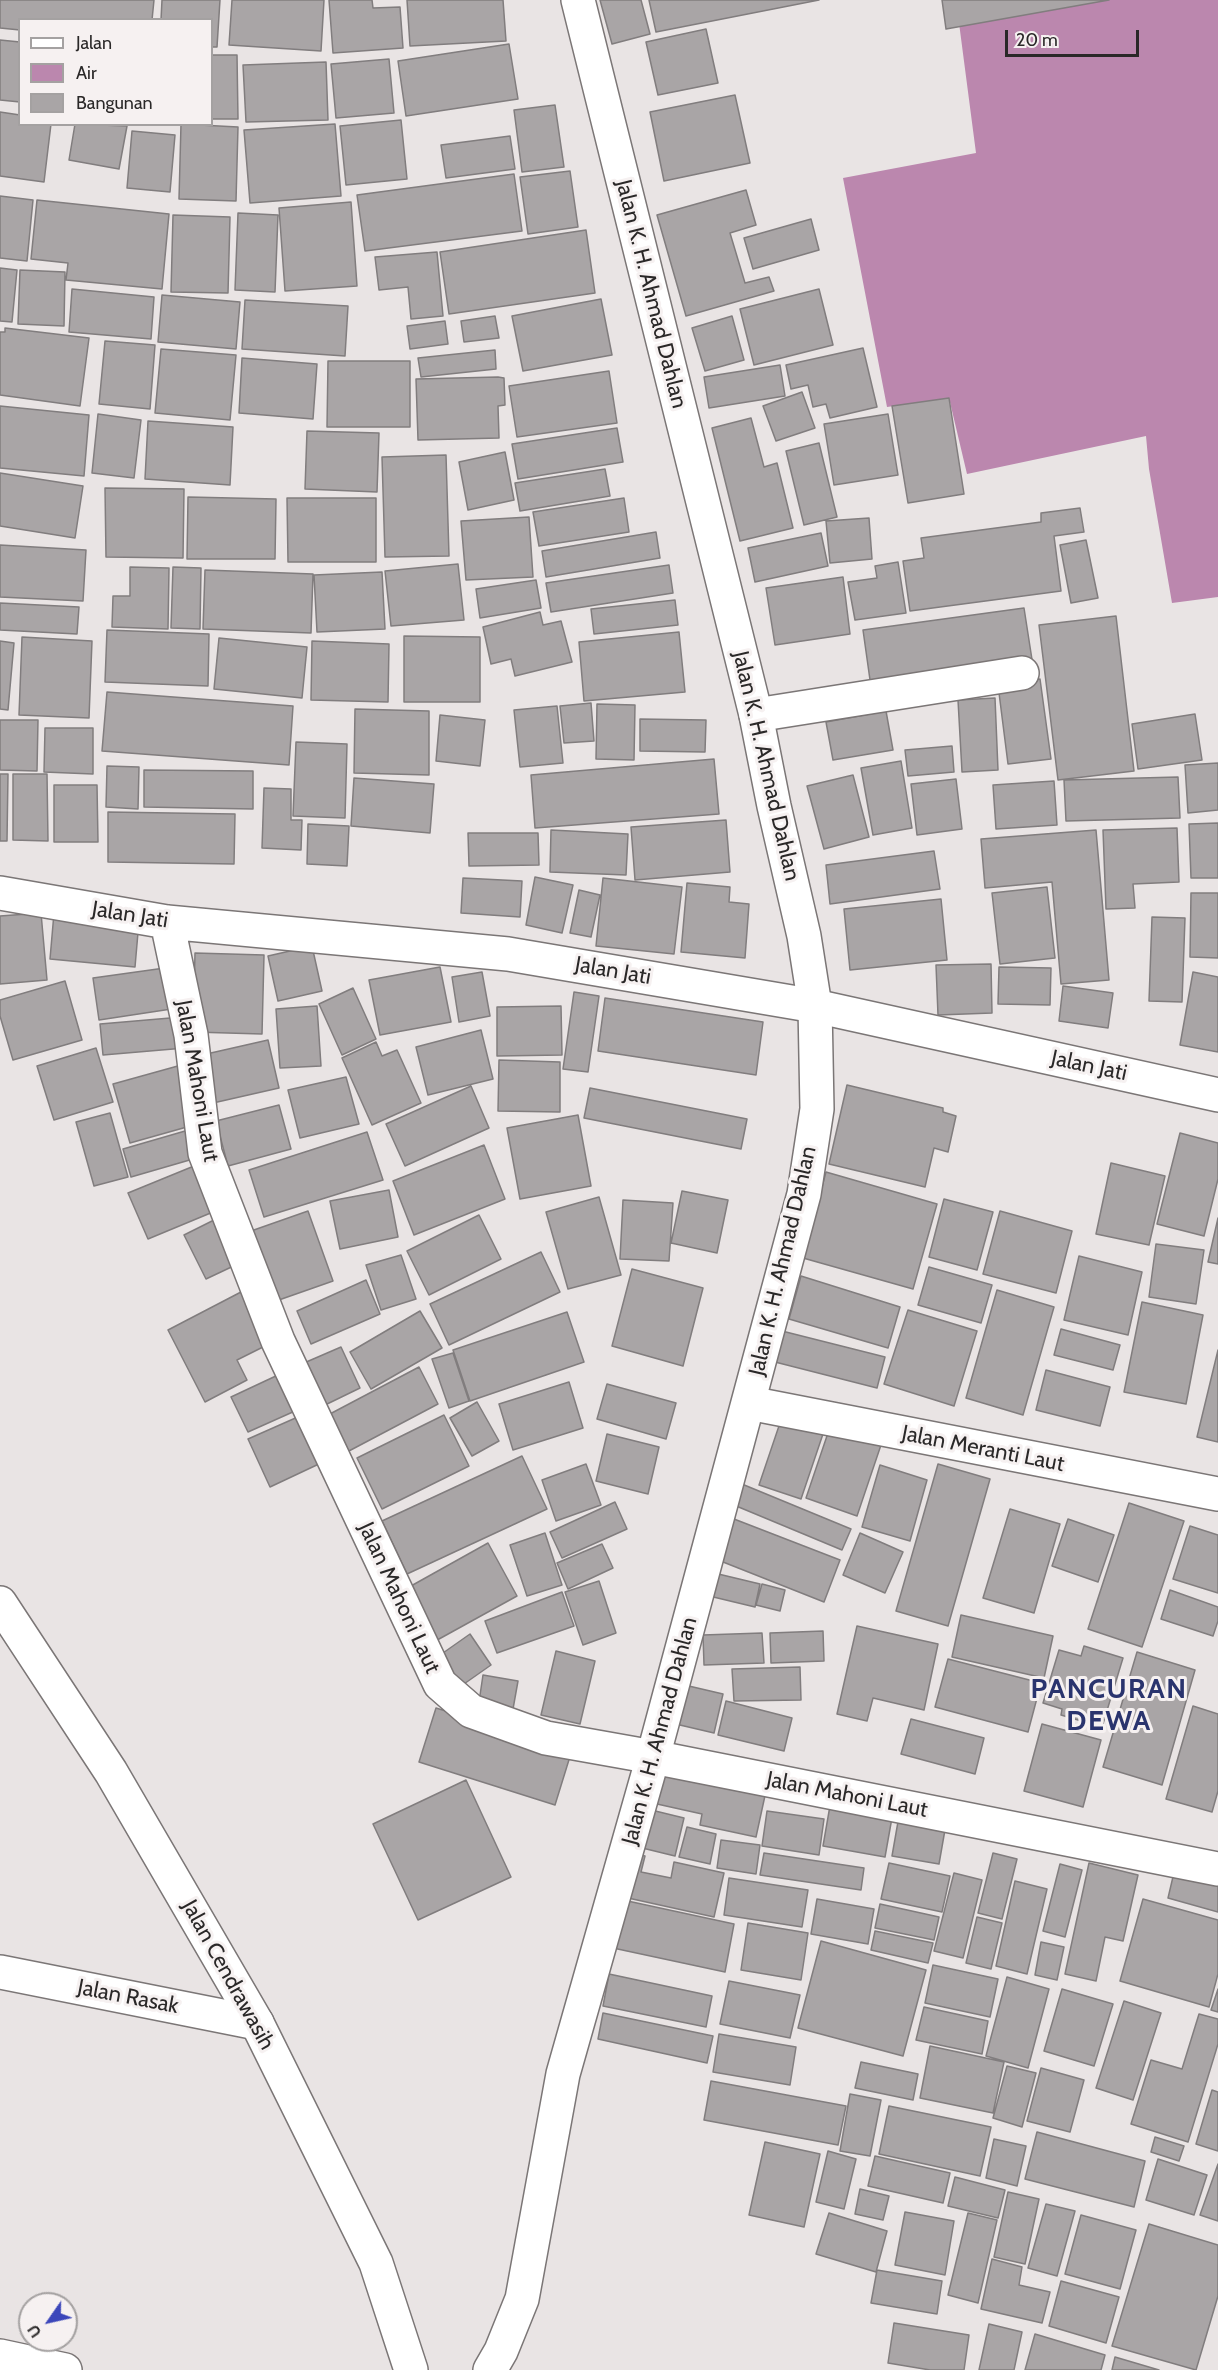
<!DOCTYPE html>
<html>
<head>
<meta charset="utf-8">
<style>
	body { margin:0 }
	#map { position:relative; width:1218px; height:2370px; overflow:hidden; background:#e9e4e4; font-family:Cabin,sans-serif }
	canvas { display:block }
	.legend { position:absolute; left:18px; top:18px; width:195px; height:108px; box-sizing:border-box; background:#f6f1f1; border:2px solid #a4a1a1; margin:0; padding:8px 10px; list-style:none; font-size:18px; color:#2a2828 }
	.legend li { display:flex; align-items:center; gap:12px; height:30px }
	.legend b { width:30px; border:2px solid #a4a1a1 }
	.north { position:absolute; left:18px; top:2292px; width:60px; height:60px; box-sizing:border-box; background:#f6f1f1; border:2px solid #a4a1a1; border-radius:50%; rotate:236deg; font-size:16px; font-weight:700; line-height:24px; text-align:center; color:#2a2828 }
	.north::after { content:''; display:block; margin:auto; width:21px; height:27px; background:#3b46ba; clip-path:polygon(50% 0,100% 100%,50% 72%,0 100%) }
	.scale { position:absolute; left:1005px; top:30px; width:134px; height:27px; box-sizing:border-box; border:3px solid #2a2828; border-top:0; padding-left:8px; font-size:18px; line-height:21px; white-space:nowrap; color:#2a2828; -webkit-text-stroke:4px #f6f1f1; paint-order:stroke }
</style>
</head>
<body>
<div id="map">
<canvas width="1218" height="2370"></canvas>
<ul class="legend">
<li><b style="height:8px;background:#fff"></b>Jalan</li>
<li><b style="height:16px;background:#bb87ae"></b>Air</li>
<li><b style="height:16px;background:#a9a5a6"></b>Bangunan</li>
</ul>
<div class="north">U</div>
<div class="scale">20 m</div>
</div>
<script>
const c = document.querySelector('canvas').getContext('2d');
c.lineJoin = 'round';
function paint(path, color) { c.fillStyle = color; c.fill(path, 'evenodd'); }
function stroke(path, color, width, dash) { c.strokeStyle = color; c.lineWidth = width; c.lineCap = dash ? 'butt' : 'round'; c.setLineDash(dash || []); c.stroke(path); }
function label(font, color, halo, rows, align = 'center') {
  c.font = font + ' Cabin,sans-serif'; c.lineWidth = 6; c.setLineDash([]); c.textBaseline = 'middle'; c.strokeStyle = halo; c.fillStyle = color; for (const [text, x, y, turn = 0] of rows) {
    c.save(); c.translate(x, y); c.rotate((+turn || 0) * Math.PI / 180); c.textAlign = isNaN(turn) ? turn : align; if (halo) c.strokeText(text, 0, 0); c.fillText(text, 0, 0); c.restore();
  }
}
const water = new Path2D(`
	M956,0H1218V597L1172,603L1149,469L1146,436L967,474L949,398L887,407L843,178L976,153Z`);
const building = new Path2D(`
	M0,0H154L152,20H20V30L0,28Z
	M162,0H220L217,47H212V20H161Z
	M232,0H324L321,51L229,45Z
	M329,0H372L373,8L400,7L403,48L333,53Z
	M407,0H503L506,41L410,46Z
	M600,0H641L650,34L612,44Z
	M649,0H819L656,32Z
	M942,0H1109L946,29Z
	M706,29L718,83L658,95L646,42Z
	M0,40L20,42V102L0,100Z
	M509,44L518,99L406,116L398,61Z
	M212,55H237L238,119H212Z
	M389,59L394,113L336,118L331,64Z
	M326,62L328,120L246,122L243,65Z
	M735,95L750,163L664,181L650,112Z
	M555,105L564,167L522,172L514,110Z
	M0,112L20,115V124H51L44,182L0,176Z
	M401,120L407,179L346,185L340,126Z
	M75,124L127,126L119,169L69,160Z
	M181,124L238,127L236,201L179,199Z
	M335,124L341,196L250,203L244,130Z
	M132,131L175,135L170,192L127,188Z
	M510,136L515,169L446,178L441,145Z
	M570,171L578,227L528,234L520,177Z
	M514,174L522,231L365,251L357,195Z
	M746,190L756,225L730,233L745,283L769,277L774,291L686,316L657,215Z
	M0,196L33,200L27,261L0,258Z
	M37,200L169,214L162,289L66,280L68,263L31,259Z
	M351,202L357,286L285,291L279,208Z
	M238,213L278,215L275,292L235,290Z
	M173,215L230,217L228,293L171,292Z
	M811,219L819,250L753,269L744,238Z
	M586,230L595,293L449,314L440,252Z
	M437,252L443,316L411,319L408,287L379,290L375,257Z
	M0,268L17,270L12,322L0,321Z
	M20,270L65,272L64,326L18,324Z
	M72,289L154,297L151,339L69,332Z
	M819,289L833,345L754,365L740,309Z
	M162,295L240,302L236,349L158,342Z
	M601,299L612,355L523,371L512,316Z
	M245,300L348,306L345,356L242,349Z
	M495,316L499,338L464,342L461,321Z
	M732,316L744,360L705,371L692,328Z
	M445,321L448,344L410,349L407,326Z
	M5,328L89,338L80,406L0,395V332H5Z
	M105,341L155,345L150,409L99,404Z
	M863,348L877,407L830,418L826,404L813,407L808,385L791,389L786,365Z
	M161,349L236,355L230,420L155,413Z
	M495,350L496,369L421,377L418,358Z
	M242,358L317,364L313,419L239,413Z
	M328,361H410V427H327Z
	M780,365L785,396L709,408L704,377Z
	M609,371L617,423L517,437L509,386Z
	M498,377L504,378L505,405L498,406L499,438L418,440L416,379Z
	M802,392L815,428L776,441L763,406Z
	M949,398L964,494L908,503L892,406Z
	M0,406L89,415L84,476L0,468Z
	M98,414L141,420L134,478L92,473Z
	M888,414L898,475L834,485L824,424Z
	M751,418L764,467L777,463L793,528L740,541L712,428Z
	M148,421L233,427L230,485L145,479Z
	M617,428L623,462L518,479L512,444Z
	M307,431L379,433L377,492L305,489Z
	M819,443L837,517L804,525L786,451Z
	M505,452L514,500L468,510L459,462Z
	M446,455L449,556L385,557L382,457Z
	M605,469L610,496L520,511L515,483Z
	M0,473L83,486L75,538L0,526Z
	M105,488L184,489L183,558L106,557Z
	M188,497L276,499L275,559H187Z
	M287,498H376V562H288Z
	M624,498L629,532L539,546L533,512Z
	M1080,508L1084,532L1054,536L1061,591L910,611L903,561L924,558L921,538L1041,522V513Z
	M529,517L533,577L466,580L461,521Z
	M869,518L872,559L830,563L826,521Z
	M656,532L660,558L546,577L542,551Z
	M821,533L828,566L755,582L748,548Z
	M1086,540L1098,598L1071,603L1060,545Z
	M0,545L86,550L83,601L0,597Z
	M898,562L906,613L855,620L848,582L877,578L875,566Z
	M458,564L464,620L391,626L385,571Z
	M669,565L673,593L551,612L546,583Z
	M130,567L169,568L168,629L112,627L113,596H130Z
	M173,567L201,568L200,629L171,628Z
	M205,570L313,574L311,633L203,629Z
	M382,572L385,629L317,632L314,575Z
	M843,577L850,634L775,645L766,588Z
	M536,580L541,608L480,618L476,589Z
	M675,600L678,625L594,634L591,609Z
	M0,603L79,607L77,634L0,630Z
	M1024,608L1033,666L871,687L863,630Z
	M540,612L543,625L561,621L572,662L515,676L511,659L491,664L483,627Z
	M1116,616L1134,771L1058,780L1039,625Z
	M107,630L209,634L208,686L105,682Z
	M679,632L685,692L584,701L579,642Z
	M404,636L480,637V702H404Z
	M22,637L92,641L89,718L19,715Z
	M219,638L307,647L302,698L214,689Z
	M0,641L14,643L8,710L0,709Z
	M312,641L389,644L388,702L311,700Z
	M1040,679L1051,759L1008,764L998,685Z
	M107,692L293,706L289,765L102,751Z
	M995,698L998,770L962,772L958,700Z
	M591,703L594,741L564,743L560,706Z
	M597,704L635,705L634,760L596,759Z
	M557,706L563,763L520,767L514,710Z
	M355,709L429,711V775L354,773Z
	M886,711L893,750L833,760L826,722Z
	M1195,714L1202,760L1138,769L1132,724Z
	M440,715L485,720L480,766L436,761Z
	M640,719L706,720L705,752L640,751Z
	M0,720H38L37,771L0,770Z
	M45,728H93V774L44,772Z
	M296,742L347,744L345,818L293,816Z
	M952,746L954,772L908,776L905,750Z
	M714,759L719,814L535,828L531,775Z
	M901,761L912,828L873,835L861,768Z
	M1218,763V810L1188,813L1185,765Z
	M107,766L139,767L138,809L106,807Z
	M144,770L253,771V809L144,807Z
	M0,774H8L7,841H0Z
	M13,774H47L48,841L13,840Z
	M853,775L869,837L824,849L807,786Z
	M1178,777L1180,818L1066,821L1064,780Z
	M354,778L434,784L430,833L351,826Z
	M956,779L962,829L917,835L911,784Z
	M1054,781L1057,825L996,829L993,785Z
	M54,785H97L98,842H54Z
	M264,788L291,789V820H302L301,850L262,848Z
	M108,812L235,814L234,864L108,862Z
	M726,820L730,872L635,880L631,827Z
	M1218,823V878H1191L1189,824Z
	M308,824L349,826L347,866L307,864Z
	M1177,828L1179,882L1133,884L1135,908L1106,909L1103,830Z
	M551,830L628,834L626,875L550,872Z
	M1096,830L1109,980L1061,984L1052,882L985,888L981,839Z
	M468,833H538L539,865L469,866Z
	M934,851L940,889L830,904L826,865Z
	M535,877L573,885L562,933L526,925Z
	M463,878L522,881L520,917L461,913Z
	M603,878L682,887L674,954L596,946Z
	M687,883L730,887L729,902L749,904L745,958L681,952Z
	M1047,887L1055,958L1000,964L992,893Z
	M579,890L600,895L591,937L570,933Z
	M1191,893H1218V958L1190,957Z
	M941,899L947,960L850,970L844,909Z
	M41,913L47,980L0,984V916Z
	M54,913L139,921L135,967L50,959Z
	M1152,917L1185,918L1182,1002L1149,1001Z
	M312,946L322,991L278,1001L268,956Z
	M195,953L264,955L262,1034L193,1032Z
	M991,964L992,1013L938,1015L936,965Z
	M172,967L178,1008L99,1020L93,978Z
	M440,967L451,1022L380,1035L369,980Z
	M999,967L1051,968L1050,1005L998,1004Z
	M482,972L490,1016L459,1022L452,977Z
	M1193,972L1218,977V1052L1180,1045Z
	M65,981L82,1040L13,1060L0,1016V1000Z
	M1063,986L1113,993L1108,1028L1059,1021Z
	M353,988L376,1039L342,1055L319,1004Z
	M574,992L599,996L588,1072L563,1069Z
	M605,998L763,1022L756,1075L598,1051Z
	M317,1006L321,1066L280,1068L276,1009Z
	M561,1006L562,1055L497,1056V1007Z
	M182,1017L185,1048L103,1055L100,1024Z
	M481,1030L493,1079L428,1095L416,1047Z
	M268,1040L279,1088L213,1103L202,1055Z
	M376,1042L382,1056L397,1050L421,1103L372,1125L342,1058Z
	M96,1048L113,1102L54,1120L37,1066Z
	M499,1060L560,1062V1112L498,1111Z
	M185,1064L201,1123L130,1143L113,1084Z
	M346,1077L359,1124L300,1138L288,1090Z
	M847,1085L943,1108V1112L956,1116L948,1152L934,1148L925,1187L829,1164Z
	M471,1086L489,1128L405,1166L386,1124Z
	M590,1088L747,1119L741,1149L584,1118Z
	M279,1105L291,1149L228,1166L216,1121Z
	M110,1113L128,1177L94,1186L76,1122Z
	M578,1115L591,1186L520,1199L507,1128Z
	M192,1129L200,1157L131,1177L123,1149Z
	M367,1132L383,1180L264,1217L249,1170Z
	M1180,1133L1218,1143V1179L1204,1236L1157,1224Z
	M484,1145L505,1199L414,1235L393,1181Z
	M1111,1163L1165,1176L1149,1245L1096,1234Z
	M194,1166L213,1212L148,1239L128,1193Z
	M826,1172L937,1204L913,1289L803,1258Z
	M389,1190L398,1237L340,1249L330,1201Z
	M682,1191L728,1200L717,1253L671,1243Z
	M599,1197L621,1275L568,1289L546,1212Z
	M944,1199L993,1212L977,1270L929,1257Z
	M623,1200L673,1203L669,1261L620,1259Z
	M308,1211L333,1281L276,1301L251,1231Z
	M1000,1211L1072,1231L1056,1293L983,1274Z
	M479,1215L501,1259L429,1295L407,1251Z
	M220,1217L242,1262L206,1279L184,1235Z
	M1218,1218V1264L1208,1262Z
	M1156,1244L1204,1250L1196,1304L1149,1297Z
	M541,1252L560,1292L449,1345L430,1304Z
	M401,1255L416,1299L381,1310L366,1265Z
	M1079,1256L1142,1272L1128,1335L1064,1320Z
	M929,1267L992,1285L981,1323L918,1305Z
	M632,1269L703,1288L683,1366L612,1346Z
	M801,1276L900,1307L888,1348L789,1319Z
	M366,1280L380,1314L311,1344L297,1311Z
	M997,1290L1054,1307L1023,1415L966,1398Z
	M241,1292L269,1344L237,1360L247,1380L205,1402L168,1330Z
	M1142,1302L1203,1315L1186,1404L1124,1392Z
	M908,1310L977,1331L954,1406L884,1384Z
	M420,1311L442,1348L371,1389L350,1352Z
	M567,1312L584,1362L470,1401L453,1350Z
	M1061,1329L1120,1345L1113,1370L1054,1355Z
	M782,1331L885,1357L877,1388L775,1362Z
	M341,1347L360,1388L323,1406L304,1363Z
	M1218,1350V1442L1197,1437Z
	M453,1353L469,1401L449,1408L432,1359Z
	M419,1367L438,1404L347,1452L328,1415Z
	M1046,1370L1110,1387L1100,1426L1036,1410Z
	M278,1375L295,1411L248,1432L231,1397Z
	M569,1382L583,1428L513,1450L499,1404Z
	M607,1384L676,1403L666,1439L597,1419Z
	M477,1402L499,1441L472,1456L450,1418Z
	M444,1415L469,1466L382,1509L357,1458Z
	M300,1416L321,1463L270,1487L248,1439Z
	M782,1417L824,1431L801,1499L759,1485Z
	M831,1424L882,1442L857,1516L806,1498Z
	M607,1434L659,1447L648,1494L596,1481Z
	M522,1456L547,1509L407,1574L382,1521Z
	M586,1464L601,1505L556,1521L542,1480Z
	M938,1464L990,1479L948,1626L896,1611Z
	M880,1465L927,1480L910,1541L862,1527Z
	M737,1482L851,1529L842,1550L729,1503Z
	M615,1502L627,1529L562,1558L550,1532Z
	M1129,1503L1184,1521L1142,1647L1088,1629Z
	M1010,1509L1060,1524L1034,1613L983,1598Z
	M734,1519L840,1560L824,1602L718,1560Z
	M1068,1519L1114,1535L1098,1582L1052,1566Z
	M1190,1526L1218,1535V1593L1173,1579Z
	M545,1533L562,1585L527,1596L510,1545Z
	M860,1533L903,1552L885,1593L843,1575Z
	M488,1543L517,1596L430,1644L402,1591Z
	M602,1544L613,1568L568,1589L557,1563Z
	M710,1572L760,1584L755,1607L705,1595Z
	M599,1581L616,1633L583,1645L565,1592Z
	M762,1584L785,1590L780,1611L756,1605Z
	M1170,1590L1218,1607V1621L1213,1636L1161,1619Z
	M562,1592L574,1626L497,1653L485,1621Z
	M961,1615L1053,1636L1044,1678L952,1657Z
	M857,1626L938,1644L924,1710L873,1698L867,1721L837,1714Z
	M823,1631L824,1661L771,1663L770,1633Z
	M762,1633L764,1663L704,1665L703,1635Z
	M470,1634L491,1665L454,1691L433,1660Z
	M1084,1646L1123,1658L1102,1727L1061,1715L1062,1709L1043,1703L1059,1650L1081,1656Z
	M556,1651L595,1661L580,1724L541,1715Z
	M1137,1652L1195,1670L1162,1785L1103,1767Z
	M948,1659L1041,1683L1028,1732L935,1707Z
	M800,1667L801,1700L734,1701L732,1669Z
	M483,1675L518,1681L513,1709L479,1702Z
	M676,1683L723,1694L714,1733L667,1722Z
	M726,1701L792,1718L784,1751L718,1735Z
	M1193,1706L1218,1714V1791L1212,1812L1166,1799Z
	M436,1708L572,1750L555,1805L419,1762Z
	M911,1719L984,1738L975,1774L901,1754Z
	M1042,1724L1101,1740L1083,1807L1024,1791Z
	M664,1771L766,1791L756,1837L700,1825L702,1814L657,1804Z
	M466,1780L511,1877L418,1920L373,1824Z
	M831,1800L893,1812L885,1857L823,1846Z
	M643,1808L684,1818L675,1856L634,1846Z
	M767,1811L824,1819L819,1855L762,1846Z
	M899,1816L946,1824L939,1864L892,1856Z
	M687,1827L716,1834L710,1864L679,1857Z
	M721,1840L760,1845L756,1874L717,1868Z
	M628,1852L645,1856L641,1872L671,1878L674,1862L724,1873L714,1917L619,1896Z
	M764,1853L864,1868L861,1890L760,1875Z
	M993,1853L1017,1859L1002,1919L978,1913Z
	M889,1863L950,1876L942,1912L881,1899Z
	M1089,1863L1138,1875L1123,1941L1105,1937L1096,1981L1065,1974Z
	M1060,1864L1082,1870L1065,1937L1043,1931Z
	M1176,1864L1218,1876V1912L1168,1898Z
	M954,1873L982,1880L963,1958L934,1951Z
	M729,1878L808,1890L802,1927L724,1915Z
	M1015,1881L1047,1889L1027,1974L996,1966Z
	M817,1899L874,1909L868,1944L811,1934Z
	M1143,1899L1218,1920V1974L1209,2007L1120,1981Z
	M623,1900L734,1924L725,1972L613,1948Z
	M880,1904L939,1917L934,1940L875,1928Z
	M977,1917L1002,1923L991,1969L966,1963Z
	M748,1923L808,1933L801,1980L741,1970Z
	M875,1931L933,1943L928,1963L871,1950Z
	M821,1941L926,1970L903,2056L798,2028Z
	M1041,1942L1064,1947L1057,1980L1035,1975Z
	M933,1965L998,1979L990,2017L925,2003Z
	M609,1974L712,1996L706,2027L603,2006Z
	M1007,1977L1049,1989L1028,2068L986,2056Z
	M729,1981L800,1995L790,2038L720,2024Z
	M1062,1989L1113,2004L1094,2066L1044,2051Z
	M1218,1989V2012L1211,2010Z
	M1124,2001L1161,2013L1133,2100L1096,2088Z
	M924,2007L988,2021L982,2054L916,2040Z
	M603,2013L713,2036L707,2063L598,2039Z
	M1199,2014L1218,2019V2044L1188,2142L1131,2124L1151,2060L1182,2069Z
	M719,2034L796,2047L790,2085L713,2072Z
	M930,2046L1004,2062L993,2113L920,2098Z
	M861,2062L918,2074L913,2100L855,2088Z
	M1007,2066L1036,2073L1022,2127L993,2118Z
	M1041,2068L1084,2080L1070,2132L1027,2121Z
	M711,2081L846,2106L838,2145L704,2120Z
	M1212,2090L1218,2092V2151L1196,2144Z
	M850,2094L881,2100L870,2156L840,2151Z
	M889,2106L991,2127L980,2176L879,2154Z
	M1037,2132L1145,2161L1134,2207L1025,2179Z
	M1155,2137L1184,2146L1179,2161L1151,2152Z
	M994,2139L1026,2146L1017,2186L986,2178Z
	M765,2142L820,2154L804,2227L749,2215Z
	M828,2151L856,2159L844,2209L816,2202Z
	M875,2156L950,2173L943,2203L868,2186Z
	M1158,2159L1207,2175L1194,2215L1146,2200Z
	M1218,2164V2221L1200,2215Z
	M955,2177L1005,2190L998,2218L948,2206Z
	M860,2189L889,2196L883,2220L855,2214Z
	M1008,2192L1039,2199L1025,2264L994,2257Z
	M1046,2204L1075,2211L1057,2276L1028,2268Z
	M905,2212L954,2221L945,2275L895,2265Z
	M829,2213L887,2231L876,2272L816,2254Z
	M968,2213L997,2220L978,2303L948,2295Z
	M1081,2215L1136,2230L1120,2289L1065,2274Z
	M1149,2224L1218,2245V2296L1196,2370L1112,2346Z
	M992,2259L1022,2267L1019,2285L1050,2292L1042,2323L981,2309Z
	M877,2270L942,2281L937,2314L871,2303Z
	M1061,2281L1119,2297L1106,2343L1049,2326Z
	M894,2323L969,2335L964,2370H930L888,2363Z
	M989,2324L1022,2332L1014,2370H979Z
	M1035,2334L1105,2355L1101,2370H1025Z
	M1115,2357L1159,2370H1112Z`);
const street = new Path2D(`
	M756,715L1022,673
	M0,893L167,922L508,954L815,1006L1218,1095
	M167,922L191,1035L205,1153L278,1341L440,1684L471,1711L546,1738L653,1757L1218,1869
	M749,1403L1218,1494
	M0,1972L257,2023`);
const secondary = new Path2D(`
	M0,1603L111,1772L257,2023L376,2263L411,2370
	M490,2370L501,2351L522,2299L563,2074L653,1757L804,1194L817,1109L815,1006L804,936L774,806L756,715L578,0`);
const highway = new Path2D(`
	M0,2356L65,2370`);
const streetNames = [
	["Jalan K. H. Ahmad Dahlan",651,294,76],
	["Jalan K. H. Ahmad Dahlan",766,766,77],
	["Jalan Jati",130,915,9],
	["Jalan Jati",613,971,10],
	["Jalan Jati",1089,1066,12],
	["Jalan Mahoni Laut",197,1081,80],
	["Jalan K. H. Ahmad Dahlan",783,1261,-77],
	["Jalan Meranti Laut",983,1449,11],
	["Jalan Mahoni Laut",399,1598,65],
	["Jalan K. H. Ahmad Dahlan",660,1731,-75],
	["Jalan Mahoni Laut",847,1795,11],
	["Jalan Cendrawasih",228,1975,61],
	["Jalan Rasak",128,1997,11]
];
const districtNames = [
	["PANCURAN",1109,1690],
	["DEWA",1109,1722]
];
paint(water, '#bb87ae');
paint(building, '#a9a5a6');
stroke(building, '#817d7e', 1.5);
stroke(street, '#7b7676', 36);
stroke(secondary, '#7b7676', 36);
stroke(highway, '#7b7676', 36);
stroke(street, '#fff', 33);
stroke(secondary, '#fff', 33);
stroke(highway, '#fff', 33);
label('22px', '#2a2828', '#f6f1f1', streetNames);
c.letterSpacing = '1.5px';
label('bold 28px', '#2a346e', '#f6f1f1', districtNames);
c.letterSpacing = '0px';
</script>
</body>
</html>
